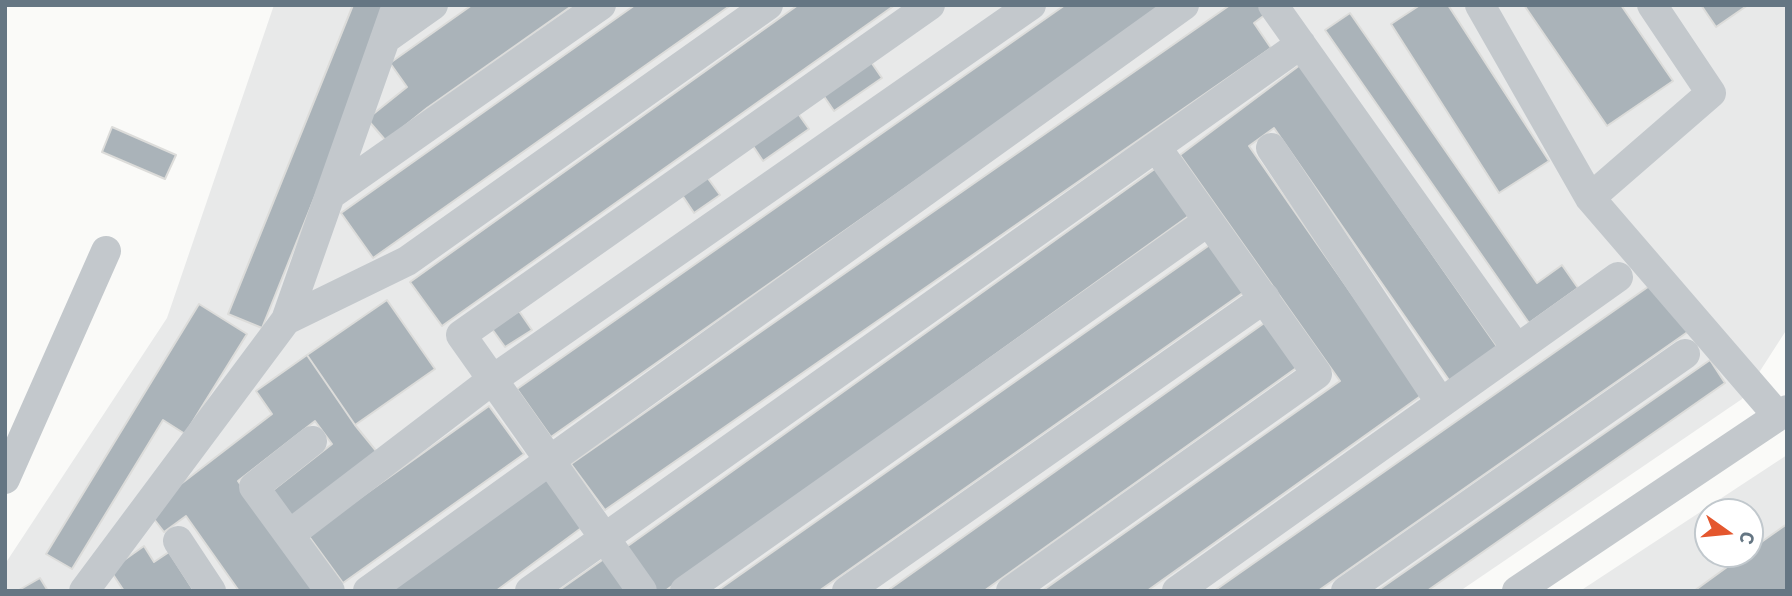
<!DOCTYPE html>
<html>
<head>
<meta charset="utf-8">
<style>
	body { margin:0 }
	#map { position:relative; width:1792px; height:596px; overflow:hidden; background:#fafaf8; font-family:"IBM Plex Sans",sans-serif }
	canvas { display:block }
	.frame { position:absolute; inset:0; border:7px solid #657683; pointer-events:none }
	.north { position:absolute; left:1694px; top:498px; width:70px; height:70px; box-sizing:border-box; background:#fff; border:2px solid #c1c8cd; border-radius:50%; rotate:105deg; font-size:19px; font-weight:700; line-height:28px; text-align:center; color:#657683 }
	.north::after { content:''; display:block; margin:auto; width:24px; height:32px; background:#e4572e; clip-path:polygon(50% 0,100% 100%,50% 72%,0 100%) }
</style>
</head>
<body>
<div id="map">
<canvas width="1792" height="596"></canvas>
<div class="frame"></div>
<div class="north">С</div>
</div>
<script>
const c = document.querySelector('canvas').getContext('2d');
c.lineJoin = 'round';
function paint(path, color) { c.fillStyle = color; c.fill(path, 'evenodd'); }
function stroke(path, color, width, dash) { c.strokeStyle = color; c.lineWidth = width; c.lineCap = dash ? 'butt' : 'round'; c.setLineDash(dash || []); c.stroke(path); }
const built = new Path2D(`
	M274,5H1787V329L1742,399L1460,591H5V564L167,318Z
	M1787,455V591H1580ZM1708,512H1750V554H1708Z`);
const building = new Path2D(`
	M353,5H392L262,328L228,314Z
	M472,5H573L427,108L386,141L367,119L407,87L390,63Z
	M635,5H731L373,258L341,213Z
	M798,5H895L442,326L410,282Z
	M1065,5H1166L551,437L517,389Z
	M1230,5H1266L1270,11L1254,23L1271,48L605,510L571,464Z
	M1420,5H1448L1549,161L1499,193L1391,24Z
	M1524,5H1621L1673,81L1607,126Z
	M1701,5H1748L1716,27Z
	M1350,13L1537,283L1562,265L1578,288L1529,323L1325,30Z
	M869,59L882,78L834,111L821,92Z
	M1300,65L1498,348L1451,383L1274,128L1249,146L1422,395L1147,591H1042L1340,381L1180,155Z
	M797,112L809,129L763,161L751,143Z
	M112,127L176,155L165,179L102,152Z
	M1156,168L1190,215L665,591H656L625,548Z
	M707,177L720,195L694,213L682,195Z
	M1211,244L1244,292L819,591H717Z
	M1655,282L1689,331L1318,591H1214Z
	M387,300L435,369L355,425L307,355Z
	M199,304L247,334L185,434L163,420L72,569L46,554Z
	M519,311L532,330L505,347L492,329Z
	M1267,321L1299,366L984,591H887Z
	M307,355L355,425L377,452L291,517L272,491L332,444L315,421L238,481L315,591H239L186,516L164,532L147,510L272,414L256,391Z
	M1710,360L1725,383L1427,591H1377Z
	M489,406L524,454L343,583L308,535Z
	M551,472L588,523L496,591H390Z
	M1787,524V591H1694L1745,554H1750V550Z
	M144,546L154,562L169,552L194,591H124L110,570Z
	M608,556L632,591H558Z
	M40,578L48,591H19V590Z`);
const minor = new Path2D(`
	M1273,5L1517,349
	M1480,5L1590,198L1778,416
	M385,39L433,5
	M1271,148L1441,403
	M330,195L601,5
	M1590,198L1711,93L1652,5
	M286,320L407,261L768,5
	M312,441L254,487L330,591
	M5,479L106,251
	M289,535L492,380L1031,5
	M178,541L211,591
	M84,591L286,320L397,5
	M368,591L1184,5
	M530,591L1301,44
	M642,591L461,335L930,5
	M685,591L1207,222
	M847,591L1265,298
	M1011,591L1317,374L1156,147
	M1177,591L1618,277
	M1346,591L1685,354
	M1517,591L1787,410`);
paint(built, '#e8e9e9');
paint(building, '#aab3b9');
stroke(building, '#dcdcda', 2);
stroke(minor, '#c3c8cc', 30);
</script>
</body>
</html>
